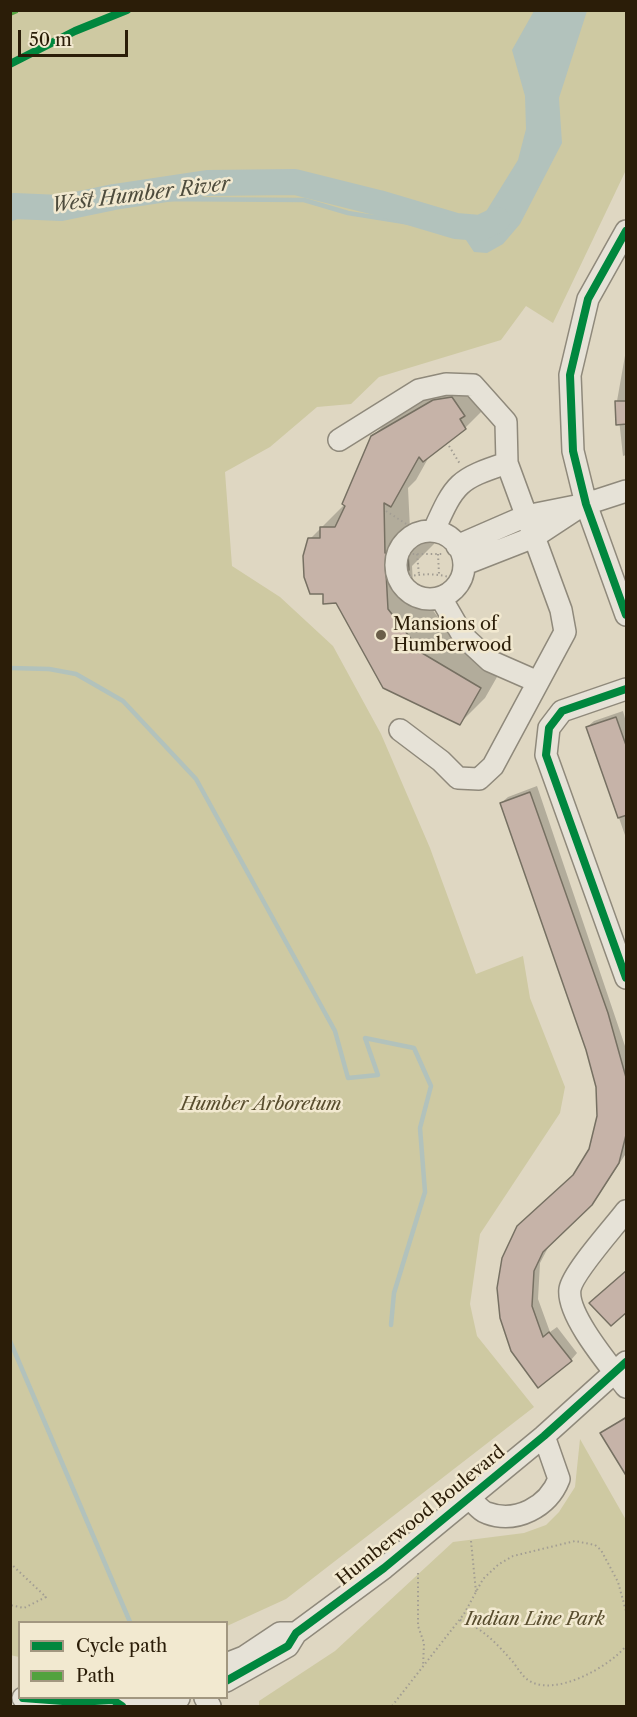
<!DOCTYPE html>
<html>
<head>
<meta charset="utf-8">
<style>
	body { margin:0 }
	#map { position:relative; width:637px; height:1717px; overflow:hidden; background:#dfd7c2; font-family:"Libre Caslon Text",serif }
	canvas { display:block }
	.frame { position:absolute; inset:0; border:12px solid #2b1d08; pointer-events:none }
	.legend { position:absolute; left:18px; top:1621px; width:210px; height:78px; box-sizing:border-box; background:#f2e9d0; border:2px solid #a29780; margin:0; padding:8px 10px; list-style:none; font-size:18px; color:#2b1d08 }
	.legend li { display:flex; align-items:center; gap:12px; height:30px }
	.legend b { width:30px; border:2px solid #a29780 }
	.scale { position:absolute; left:18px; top:30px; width:110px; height:27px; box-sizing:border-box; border:3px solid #2b1d08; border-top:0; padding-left:8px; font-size:18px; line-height:21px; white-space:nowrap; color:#2b1d08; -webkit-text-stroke:4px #f2e9d0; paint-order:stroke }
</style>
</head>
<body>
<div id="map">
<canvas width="637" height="1717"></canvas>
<div class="frame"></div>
<ul class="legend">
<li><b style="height:8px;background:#00873e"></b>Cycle path</li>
<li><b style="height:8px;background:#51a23e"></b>Path</li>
</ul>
<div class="scale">50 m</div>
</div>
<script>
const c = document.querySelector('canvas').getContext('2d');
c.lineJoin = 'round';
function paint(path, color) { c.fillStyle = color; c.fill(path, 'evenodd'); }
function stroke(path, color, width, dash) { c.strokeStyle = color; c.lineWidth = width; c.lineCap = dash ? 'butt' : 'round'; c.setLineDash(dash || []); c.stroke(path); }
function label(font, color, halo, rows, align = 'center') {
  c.font = font + ' "Libre Caslon Text",serif'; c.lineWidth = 5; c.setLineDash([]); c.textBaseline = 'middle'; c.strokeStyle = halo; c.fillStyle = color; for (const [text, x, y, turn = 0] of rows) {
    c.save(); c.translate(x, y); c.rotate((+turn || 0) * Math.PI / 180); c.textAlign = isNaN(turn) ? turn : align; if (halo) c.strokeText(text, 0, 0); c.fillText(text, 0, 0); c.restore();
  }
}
const green = new Path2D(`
	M10,11H626V170L553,323L526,306L501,340L379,377L351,404L317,407L270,447L225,472L232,566L280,597L333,646L381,734L430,848L476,974L523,956L530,998L565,1087L560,1113L480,1234L470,1304L477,1336L534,1407L286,1599L227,1626L226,1622H20L19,1657L10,1655Z
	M580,1439L626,1520V1706H259V1701L335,1651L453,1542L524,1533L546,1525L559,1512L575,1487Z`);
const water = new Path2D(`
	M534,11H587L559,98L562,143L520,224L503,244L487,253L474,252L460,231L482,218L518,160L526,129L525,96L512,50Z`);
const shadow = new Path2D(`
	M626,350V455L623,456L617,401Z
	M477,373L489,390L490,403L465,428L430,455L416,480L408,488L410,529L433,528L434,544L412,566L413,584L447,629L505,663L485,698L460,723L337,601L324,593L310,539L345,504L372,437L398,411L459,376Z
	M623,711L626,722V838L587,727L594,721Z
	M537,786L626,1049L625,1155L598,1196L550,1244L540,1263L538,1299L550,1332L557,1327L577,1353L571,1360L501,1318L574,1175L590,1150L599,1116L597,1087L588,1049L501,803L508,797Z
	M626,1416V1474L602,1433Z`);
const stream = new Path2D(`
	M10,216L153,199L304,200L348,213L460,231
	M10,668L49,669L76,674L123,701L196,779L335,1031L348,1078L378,1075L365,1038L414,1048L431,1086L420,1128L425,1192L394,1293L391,1325
	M10,1341L130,1622`);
const river = new Path2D(`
	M10,208L14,206L61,208L114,197L207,183L295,182L379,203L456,226L480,228L497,220`);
const building = new Path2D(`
	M452,397L465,416L460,419L466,429L423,462L419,457L391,507L384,503L385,553H408L409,570L386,572L388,609L422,653L481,688L460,725L383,688L336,603L323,604V594H310L304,577L303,556L308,538H320V527H335L345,506L342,504L371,436L433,400Z
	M615,401H627V424L616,425Z
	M616,717L627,748V815L618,818L586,727Z
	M530,792L608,1013L627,1081V1131L619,1163L592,1205L543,1252L534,1271L532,1306L543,1337L549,1332L572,1361L538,1388L511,1351L500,1318L497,1288L502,1258L517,1226L573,1175L589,1149L597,1116L596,1087L586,1050L500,803Z
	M627,1270V1312L611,1326L589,1303Z
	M627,1417V1477L600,1433Z`);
const path = new Path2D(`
	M449,446L460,464
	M386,511L411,527L414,535
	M400,550L410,554H442
	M417,554L419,575
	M438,554L439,574
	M401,579C418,573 436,573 453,578
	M471,1541L476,1592
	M10,1563L46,1597L24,1608L10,1605
	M418,1573V1626L424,1643L423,1667
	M460,1620C483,1628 497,1644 513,1662C517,1667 522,1676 528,1680C554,1698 609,1667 626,1646
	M392,1706L464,1614L483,1579L499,1564L513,1556L575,1541L595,1545L601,1550L618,1582L626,1611`);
const minor = new Path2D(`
	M626,231L588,299L570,375L573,451L586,504L626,615
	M339,440L419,390L446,384L473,385L506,422L507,463L561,610L565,632L493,766L479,779L458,778L441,761L400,730
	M434,530C455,483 458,479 507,463
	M396 565a34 34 0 1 1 68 0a34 34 0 1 1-68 0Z
	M457,546L526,516L586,504L626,491
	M465,564L534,537L575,510
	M441,598L463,636L490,661L538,682
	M626,689L562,711L549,728L546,755L626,978
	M626,1211C614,1227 573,1272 570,1289C566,1315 611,1367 626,1387
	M469,1497C474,1502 480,1511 487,1513C516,1524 548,1507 559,1479L544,1436
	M226,1664L244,1657L280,1633H296
	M226,1681L288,1646L296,1633L384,1568L544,1436L626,1362
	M23,1698L76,1702L113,1700L122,1706
	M205,1698L210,1706
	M137,1706L179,1698`);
const quiet = new Path2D(`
	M10,13L17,10`);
const cycleway = new Path2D(`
	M10,64L75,31L127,10
	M626,231L588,299L570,375L573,451L586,504L626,615
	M626,689L562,711L549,728L546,755L626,978
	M226,1681L288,1646L296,1633L384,1568L544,1436L626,1362
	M23,1698L76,1702L113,1700L122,1706`);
const markers = [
	[381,635,6,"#6a5e49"]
];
const poiNames = [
	["Mansions of",393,625],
	["Humberwood",393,646]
];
const parkNames = [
	["Humber Arboretum",261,1105],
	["Indian Line Park",535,1620]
];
const streetNames = [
	["Humberwood Boulevard",421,1516,-39]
];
const waterNames = [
	["West Humber River",141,195,-7]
];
paint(green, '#cec9a2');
paint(water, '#b2c2bc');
paint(shadow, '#0003');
stroke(stream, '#b2c2bc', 4.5);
stroke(river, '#b2c2bc', 26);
paint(building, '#c6b3a8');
stroke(building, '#767062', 1.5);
stroke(minor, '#8f897b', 24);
stroke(path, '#a29d93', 2, [1.5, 3]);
stroke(minor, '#e6e2d7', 21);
stroke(quiet, '#51a23e', 6, [12, 6]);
stroke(cycleway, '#00873e', 8);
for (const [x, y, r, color] of markers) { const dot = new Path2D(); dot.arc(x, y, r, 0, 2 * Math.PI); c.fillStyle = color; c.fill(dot); stroke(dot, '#f2e9d0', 2); }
label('18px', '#2b1d08', '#f2e9d0', poiNames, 'left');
label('italic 18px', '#584d2e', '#f2e9d0', parkNames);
label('18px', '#2b1d08', '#f2e9d0', streetNames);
label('italic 20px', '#4e4c3d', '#f2e9d0', waterNames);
</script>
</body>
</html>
